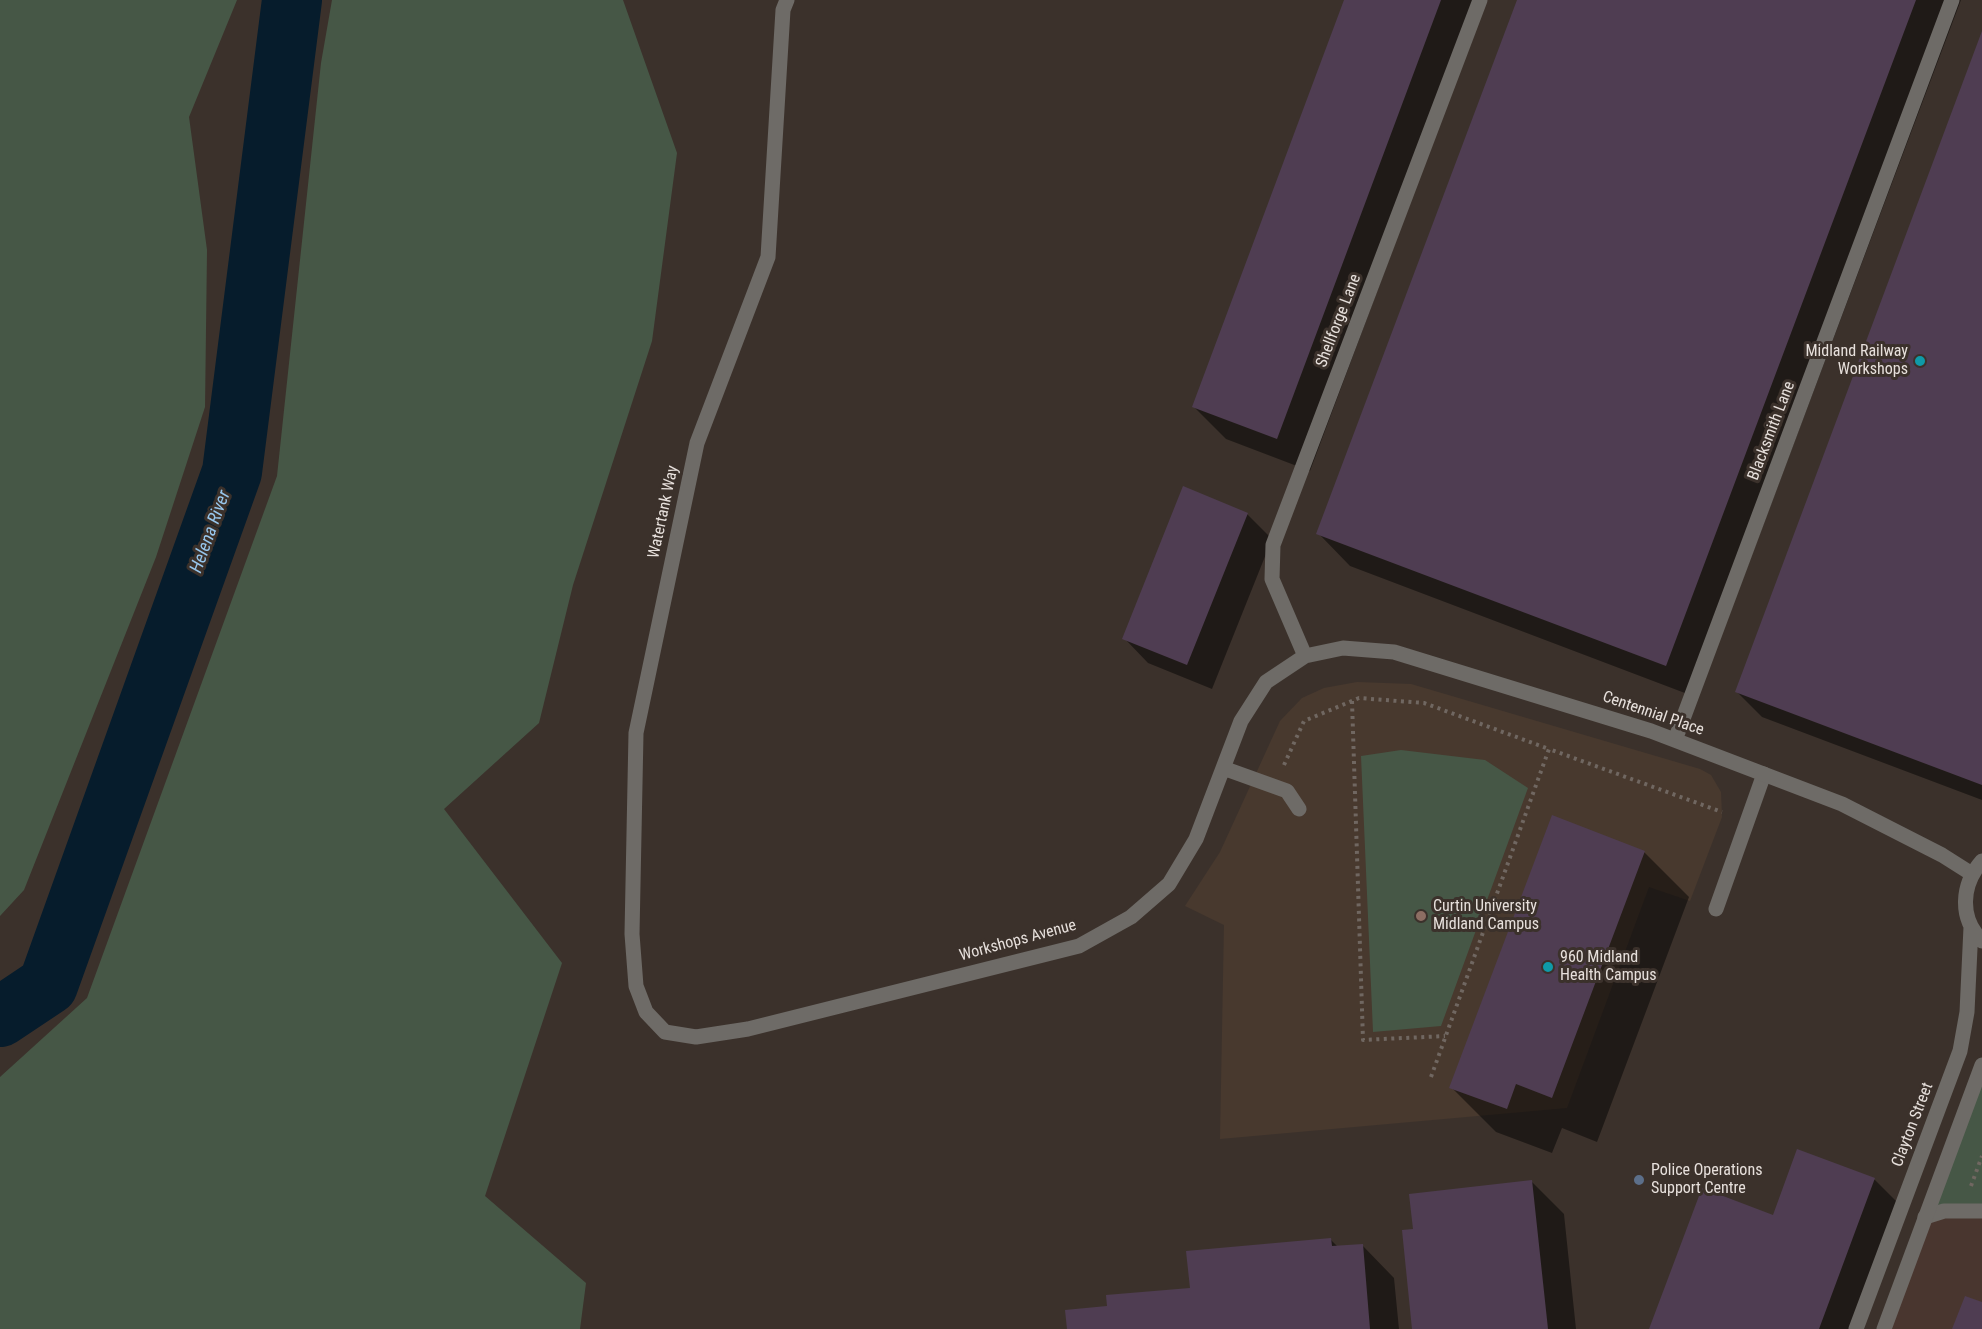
<!DOCTYPE html>
<html>
<head>
<meta charset="utf-8">
<style>
	body { margin:0 }
	canvas { display:block; background:#3b312b }
</style>
</head>
<body>
<canvas width="1982" height="1329"></canvas>
<script>
const c = document.querySelector('canvas').getContext('2d');
c.lineJoin = 'round';
function paint(path, color) { c.fillStyle = color; c.fill(path, 'evenodd'); }
function stroke(path, color, width, dash) { c.strokeStyle = color; c.lineWidth = width; c.lineCap = dash ? 'butt' : 'round'; c.setLineDash(dash || []); c.stroke(path); }
function label(font, color, halo, rows, align = 'center') {
  c.font = font + ' "Roboto Condensed",sans-serif'; c.lineWidth = 6; c.setLineDash([]); c.textBaseline = 'middle'; c.strokeStyle = halo; c.fillStyle = color; for (const [text, x, y, turn = 0] of rows) {
    c.save(); c.translate(x, y); c.rotate((+turn || 0) * Math.PI / 180); c.textAlign = isNaN(turn) ? turn : align; if (halo) c.strokeText(text, 0, 0); c.fillText(text, 0, 0); c.restore();
  }
}
const built = new Path2D(`
	M1357,682L1411,684L1700,769L1711,775L1721,792L1722,817L1690,901L1649,887L1567,1108L1220,1139L1224,925L1185,906L1220,852L1280,721L1302,698L1324,688Z`);
const medical = new Path2D(`
	M1982,1065V1329H1884Z`);
const green = new Path2D(`
	M0,0H237L189,117L207,250L205,407L156,557L24,890L0,916Z
	M332,0H623L677,153L652,341L573,585L539,723L444,809L562,963L485,1196L586,1283L580,1329H0V1077L87,998L277,476L321,63Z
	M1401,750L1485,760L1528,788L1441,1026L1373,1032L1361,756Z
	M1982,1065V1211L1925,1217Z`);
const shadow = new Path2D(`
	M1346,0H1486L1310,471L1226,439L1194,407Z
	M1518,0H1961L1698,698L1350,566L1318,533Z
	M1982,35V800L1762,717L1737,692Z
	M1247,514L1272,539L1212,689L1148,663L1124,638Z
	M1644,852L1689,897L1597,1142L1562,1128L1552,1153L1496,1132L1451,1087Z
	M1798,1151L1875,1180L1907,1212L1863,1329H1650L1774,1217Z
	M1532,1182L1564,1214L1576,1329H1414L1415,1230Z
	M1330,1239L1338,1247L1362,1245L1394,1278L1399,1329H1068L1109,1307L1191,1289Z`);
const river = new Path2D(`
	M0,1017L48,985L232,472L292,0`);
const building = new Path2D(`
	M1344,0H1441L1277,439L1192,407Z
	M1517,0H1916L1666,666L1316,534Z
	M1982,31V785L1735,692Z
	M1183,486L1248,513L1187,665L1122,639Z
	M1552,815L1645,851L1552,1098L1516,1084L1507,1109L1449,1088Z
	M1797,1149L1875,1178L1819,1329H1649L1702,1188L1773,1215Z
	M1532,1180L1548,1329H1412L1402,1230L1413,1229L1409,1194Z
	M1331,1238L1332,1246L1363,1244L1370,1329H1067L1065,1310L1107,1306L1106,1295L1190,1288L1186,1251Z
	M1965,1296L1982,1302V1329H1952Z`);
const path = new Path2D(`
	M1352,701L1363,1040L1445,1036
	M1284,765L1304,721L1359,698L1424,703L1549,749
	M1431,1077L1549,749L1722,812
	M1971,1186L1982,1156`);
const lane = new Path2D(`
	M1716,909L1764,774
	M1925,1217L1944,1211H1982`);
const street = new Path2D(`
	M787,0L783,10L768,257L697,443L636,733L632,934L636,986L646,1012L665,1032L696,1037L748,1029L1079,946L1131,917L1169,884L1196,839L1241,721L1266,682L1305,656L1343,648L1394,652L1651,731L1842,804L1942,855L1972,874
	M1305,656L1272,579L1273,545L1480,0
	M1675,740L1952,0
	M1223,768L1287,791L1299,809
	M1982,861C1961,885 1959,918 1982,941
	M1856,1329L1960,1051L1967,1012L1971,927
	M1884,1329L1982,1065`);
const markers = [
	[1920,361,6,"#0f9aa8"],
	[1421,916,6,"#8d6e63"],
	[1548,967,6,"#0f9aa8"],
	[1639,1180,6,"#5c6f8a"]
];
const streetNames = [
	["Shellforge Lane",1339,321,-69],
	["Blacksmith Lane",1772,431,-69],
	["Watertank Way",664,512,-78],
	["Centennial Place",1653,714,19],
	["Workshops Avenue",1018,941,-15],
	["Clayton Street",1913,1125,-69]
];
const poiNames = [
	["Midland Railway",1908,352,"right"],
	["Workshops",1908,370,"right"],
	["Curtin University",1433,907],
	["Midland Campus",1433,925],
	["960 Midland",1560,958],
	["Health Campus",1560,976],
	["Police Operations",1651,1171],
	["Support Centre",1651,1189]
];
const waterNames = [
	["Helena River",211,532,-70]
];
paint(built, '#48392e');
paint(medical, '#49362f');
paint(green, '#465746');
paint(shadow, '#0007');
stroke(river, '#061c2c', 60);
paint(building, '#4f3d52');
stroke(path, '#706761', 4, [3, 4.5]);
stroke(lane, '#6e6b67', 15);
stroke(street, '#6e6b67', 15);
for (const [x, y, r, color] of markers) { const dot = new Path2D(); dot.arc(x, y, r, 0, 2 * Math.PI); c.fillStyle = color; c.fill(dot); stroke(dot, '#3b312b', 2); }
label('16px', '#e7e0dc', '#3b312b', streetNames);
label('16px', '#e7e0dc', '#3b312b', poiNames, 'left');
label('italic 18px', '#97c6ec', '#3b312b', waterNames);
</script>
</body>
</html>
